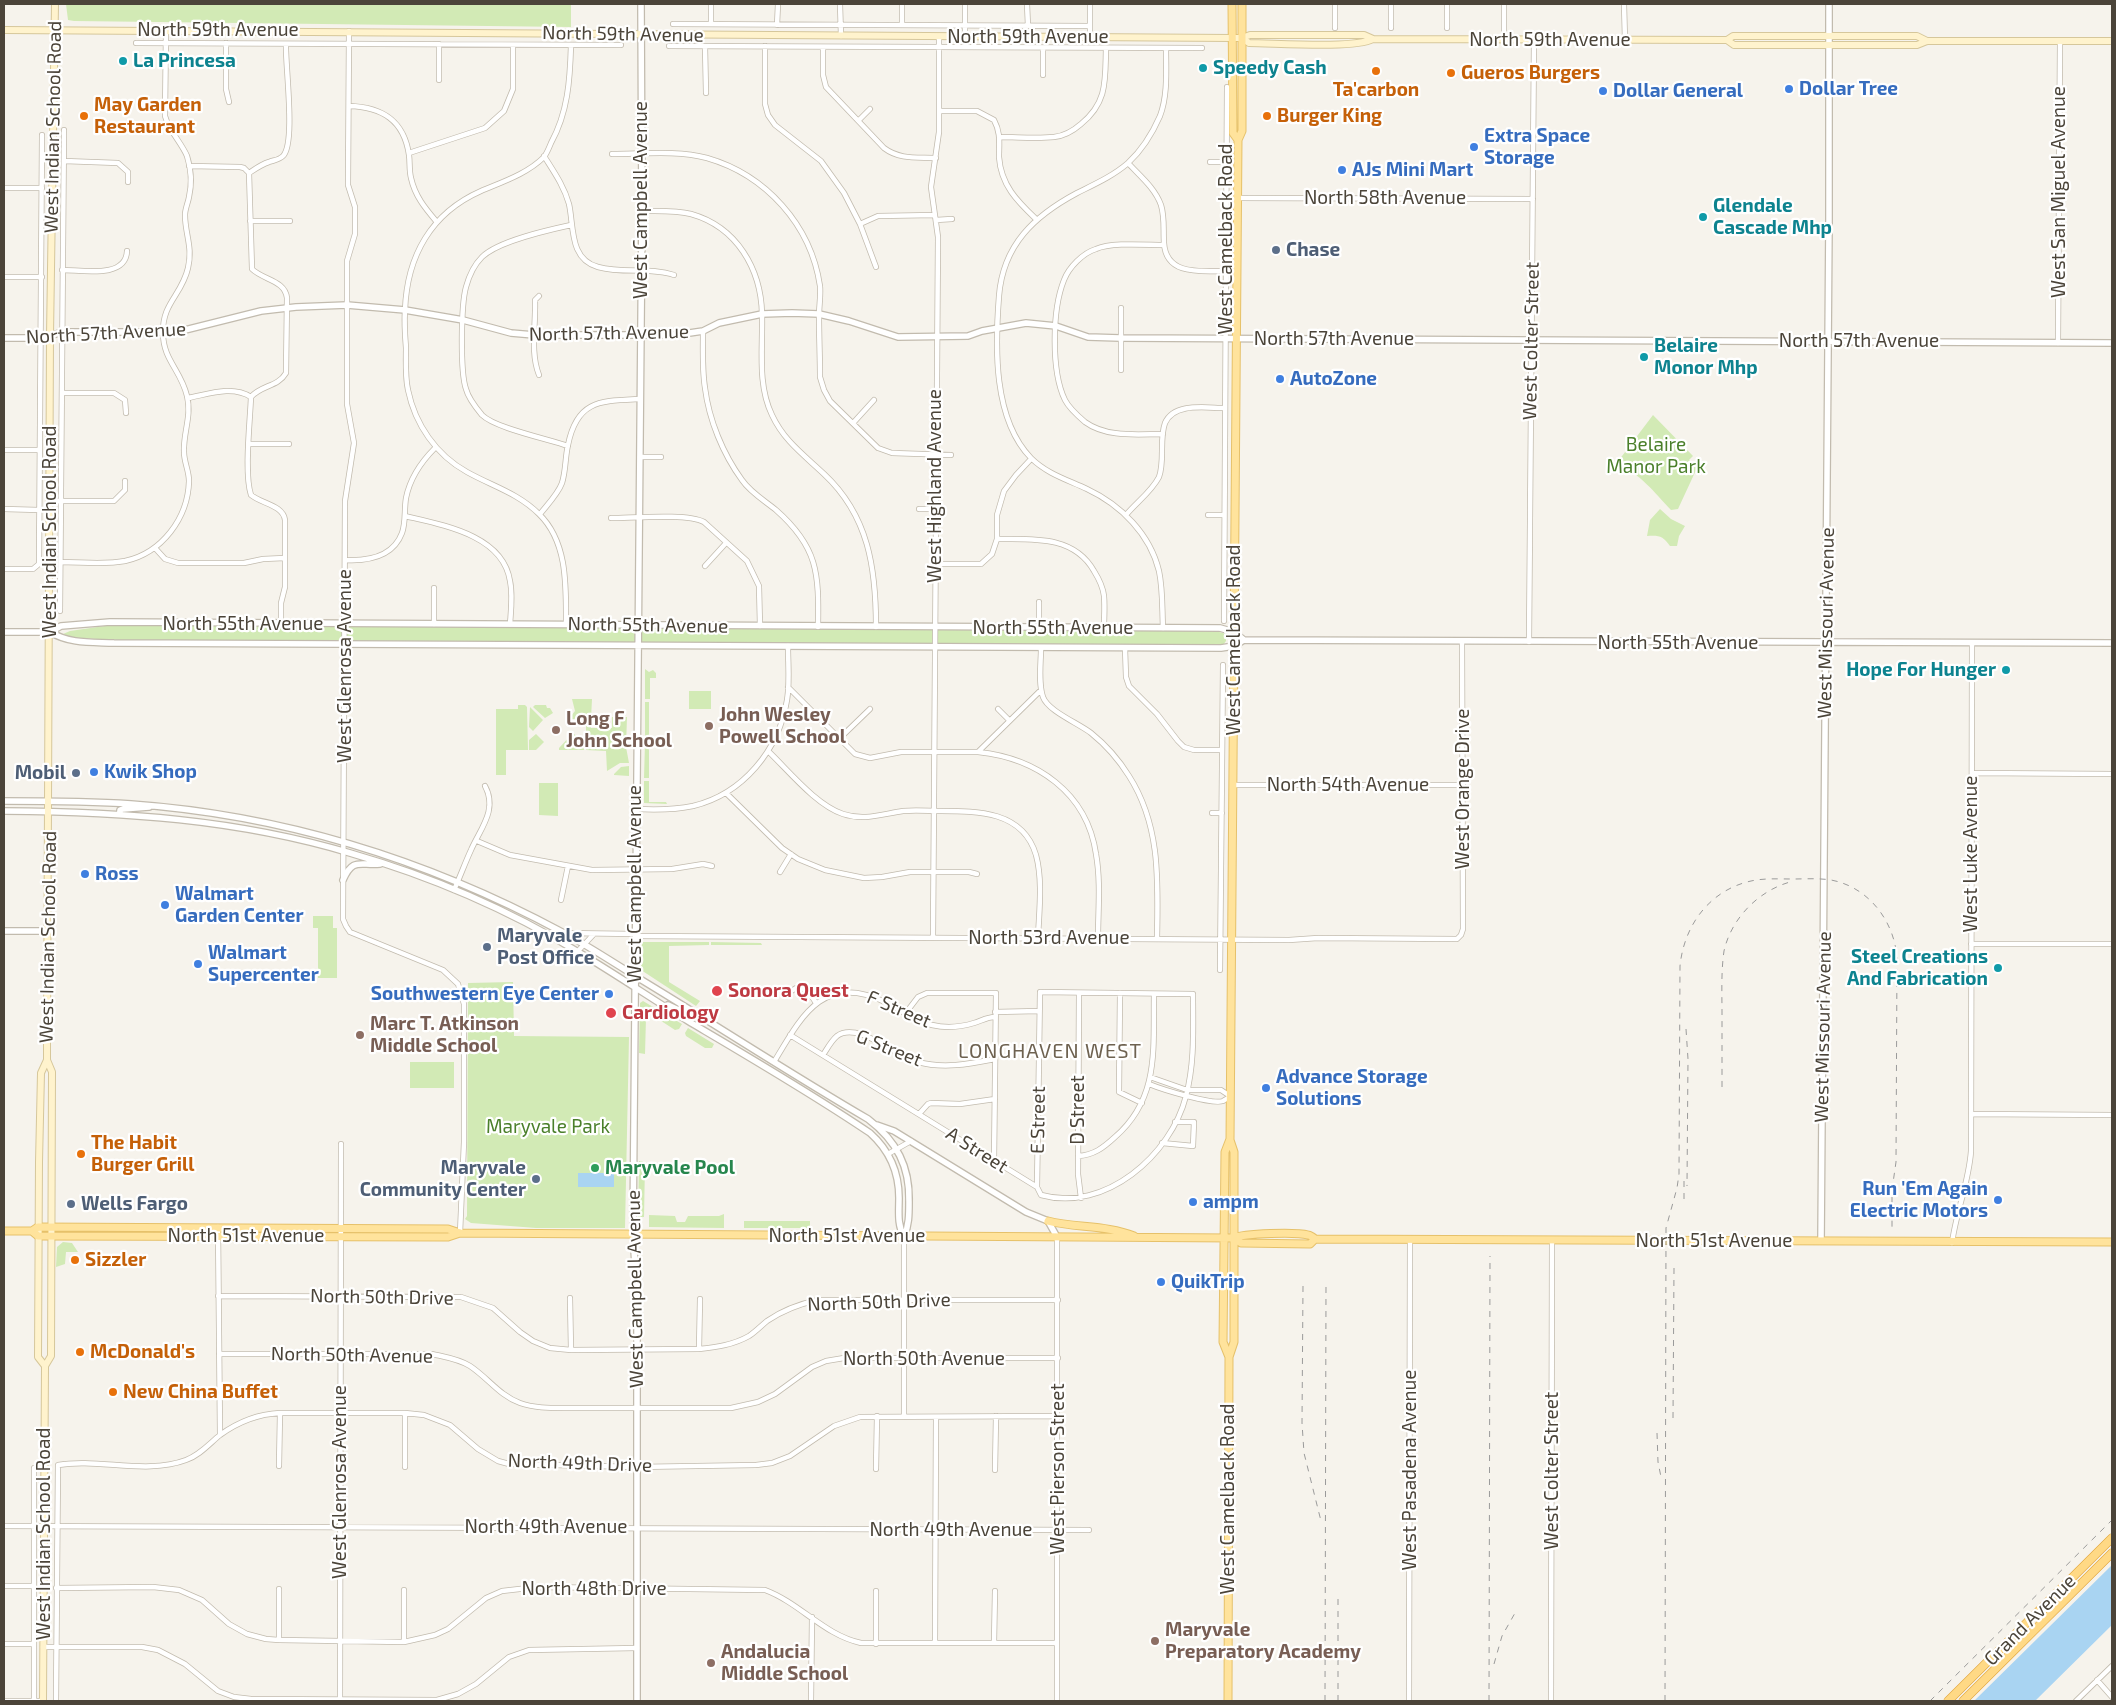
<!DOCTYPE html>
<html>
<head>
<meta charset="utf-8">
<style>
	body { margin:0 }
	#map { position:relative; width:2116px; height:1705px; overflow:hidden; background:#f6f3ec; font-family:"Exo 2",sans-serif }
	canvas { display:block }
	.frame { position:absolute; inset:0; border:5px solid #4b4439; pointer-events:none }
</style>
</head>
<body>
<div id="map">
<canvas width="2116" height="1705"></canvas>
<div class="frame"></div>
</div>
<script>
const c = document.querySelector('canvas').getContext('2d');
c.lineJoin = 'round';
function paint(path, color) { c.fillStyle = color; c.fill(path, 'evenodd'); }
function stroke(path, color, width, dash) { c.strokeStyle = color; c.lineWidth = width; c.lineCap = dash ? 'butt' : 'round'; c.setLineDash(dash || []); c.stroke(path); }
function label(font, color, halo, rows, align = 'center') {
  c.font = font + ' "Exo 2",sans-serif'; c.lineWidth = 4.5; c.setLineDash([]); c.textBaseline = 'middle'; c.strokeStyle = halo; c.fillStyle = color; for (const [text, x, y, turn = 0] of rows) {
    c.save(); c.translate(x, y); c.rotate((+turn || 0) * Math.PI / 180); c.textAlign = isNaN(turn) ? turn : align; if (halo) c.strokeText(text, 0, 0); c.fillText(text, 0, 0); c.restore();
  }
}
const green = new Path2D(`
	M66,4H571V27L74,21L68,20Z
	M1653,415L1693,456L1689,460L1697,468L1678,509L1671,510C1655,493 1639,472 1616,464Z
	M1660,509L1671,519L1685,526L1679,536L1677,546H1670C1663,536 1659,535 1647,536L1650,520Z
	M111,625L1187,631H1216L1226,634V641L1223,645L1208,646L119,640L75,638L63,634L70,631Z
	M645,669L649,672L653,670L656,673V678H650V699H645Z
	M689,691H711V709H689Z
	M572,699H592L591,719H571V716L575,711Z
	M645,702H649V741H645Z
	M518,705H525L527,707L528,750H506V775H496V709H518Z
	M535,705H546L547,708H550L553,713L545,718L533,707Z
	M530,707L543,720L533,731L529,727Z
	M612,717H627L626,747L629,763H620L607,771L606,751L586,750V721H591V728H612Z
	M573,733L584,743V750H559V748Z
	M536,734L544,742L536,750H529V740Z
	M645,743H649V778H644Z
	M629,766V776L614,775V774L621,767Z
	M644,781H649V802H666L667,804L644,803Z
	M539,783H558V816L539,815Z
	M313,916H333V928H337V978H318V928H313Z
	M643,942H709V945L669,946V982L700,1001L696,1006L641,970V946Z
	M711,942L761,943L762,945H711Z
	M513,982L514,1036L629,1037L625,1228H536L471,1223L465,1219L467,1216L468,983Z
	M643,1001L682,1024L679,1029L675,1030L649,1013L646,1018L645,1054L639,1053L640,1003Z
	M688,1028L714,1044L712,1048H705L686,1036L685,1033Z
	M410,1062H454V1088H410Z
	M639,1161H642L645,1164L644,1217H638Z
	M724,1214V1228L649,1227V1215L675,1216L677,1222H685L688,1216H719Z
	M744,1221H810V1228H744Z
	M63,1242L72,1243L78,1252H66L65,1264L56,1267L57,1247Z`);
const water = new Path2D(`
	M606,1164L614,1165V1187H578V1173H605Z
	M2112,1565V1625L2035,1701H1974Z`);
const minor = new Path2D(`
	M711,4V24
	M840,4L841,36
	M902,4V25
	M965,4V36
	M1027,4L1028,26
	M1090,4V37
	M1335,4V28
	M1391,4V28
	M1504,4V40
	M1624,4L1625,40
	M673,24L1090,26
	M777,25L778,4
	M1447,28V4
	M349,31L348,185L355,207V234L347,261V404L354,443L345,501L343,919L346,926L350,932L443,970L458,984L464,1004V1142L460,1233
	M136,43L621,45
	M226,43V89L229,102
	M439,44V80
	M669,46L1202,48
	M705,46L706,93
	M765,46V104L768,115L775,125L821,161L844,193L860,224L876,267
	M823,47V75L826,87L884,148C900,160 917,157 936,158
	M1043,48V75
	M349,106C382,107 404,120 409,155C410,162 409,170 411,178C415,196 425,208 436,221
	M939,111H977L994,120C1001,133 999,143 999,157C1001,185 1017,201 1036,219
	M859,120L870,109
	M1000,137C1018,137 1036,139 1054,137C1064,136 1073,131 1081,124C1108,102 1105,80 1106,48
	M409,153L485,128L504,111L513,89V45
	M612,154C643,154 677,150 707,158C766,175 811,225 820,286C821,295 819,306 819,316C819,337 820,357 820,377L824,390L830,401L878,448L892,453L951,455
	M544,156C554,172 564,186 569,204C574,226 569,259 598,267C623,274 650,267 674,275
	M64,161L118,163L128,172V182
	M1210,162H1226
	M1128,163C1140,176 1155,188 1161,205C1165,218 1163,230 1164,243C1166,276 1201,271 1225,271
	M189,166L240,167L244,168L249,173
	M4,188H42
	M1238,198L1533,199
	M642,211C658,211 676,210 691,214C737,227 761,269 762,314C763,348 757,384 772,415C784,441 804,455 824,474C869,516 876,569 876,627
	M936,220L952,219
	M250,221H290
	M860,224L878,216L935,215
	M62,270C82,270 126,279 127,251
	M4,277H42
	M539,296L535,300C536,325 530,352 539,375
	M1121,308V370
	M703,331C703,350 702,370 705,388C709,420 723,454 742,480C750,492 765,501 776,510C818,547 819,573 818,627
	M2058,343L2060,41
	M62,393H114L125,400L126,413
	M188,398C209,394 232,385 251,397
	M854,422L874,400
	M1163,434C1138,434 1107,438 1085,422C1078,416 1069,408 1065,400C1051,371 1052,310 1064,280C1069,267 1083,253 1096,249C1112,242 1146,245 1164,245
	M249,444H289
	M568,446C548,439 495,428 482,415C477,409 468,397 466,389C460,372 461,305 466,287C469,276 474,265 482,257C498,241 548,230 571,225
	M4,450H39
	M640,457H661
	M49,501H114L125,490V481
	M4,509L39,510
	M919,509H936
	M540,514C547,505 558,494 562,483C566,470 565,458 568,445C577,400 600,401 640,399
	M1126,515C1136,503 1152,491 1159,477C1162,469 1162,459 1162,450C1162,442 1162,431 1165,423C1174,402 1206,408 1225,408
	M1208,515H1224
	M405,516C443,525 503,535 510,581C513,595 511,610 510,624
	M611,518C633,518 687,513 704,522L747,561L759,586L760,626
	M997,539C1032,539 1074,535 1094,571C1099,579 1103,587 1104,596C1105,607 1104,618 1104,628
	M155,548L165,559L178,563H244L263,559L285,558
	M346,560C368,561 393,557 402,533C406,522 404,510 406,498C410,478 421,462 435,448
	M61,562C81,562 104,565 125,561C162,553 188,518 189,481C189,471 184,462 184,452C183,433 192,416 187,396C181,370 163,360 163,333C162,303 182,295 188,268C193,247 185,234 185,215C185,209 188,203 189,197C192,184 191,169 187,156C181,142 169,131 165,116L166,30
	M935,564H981L992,554L997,539V515L1004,491L1016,475L1031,459
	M705,566L726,543
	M4,569H33L39,564L42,135
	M434,588V624
	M60,611L64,130
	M1224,621L1227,87
	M281,624V603L285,587V520C283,505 262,504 251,495C244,474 250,422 251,397C261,385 278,387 286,373L287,298C285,280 263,280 252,269L249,173C255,169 262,164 269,162C274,160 279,160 283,156C296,143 285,64 286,44
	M566,624C566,587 568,542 539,514C518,493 492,486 467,472C436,455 415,424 408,390C405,377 406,361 406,348C405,336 404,323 405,310C407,256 431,213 481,191C502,182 527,174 544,157C547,153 549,148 551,143C568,112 570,80 571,45
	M1039,628V602
	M1163,628C1162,609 1163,590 1159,571C1150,534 1121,505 1087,489C1068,480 1047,474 1031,458C993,419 995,347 999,296C1003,245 1034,216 1077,193C1095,184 1113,176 1128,163C1141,151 1153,132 1160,116C1168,95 1166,70 1166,48
	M1529,642L1534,40
	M1041,648C1041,663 1038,683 1043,697C1048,711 1078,723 1091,733C1106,745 1119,760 1129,776C1161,826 1158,882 1157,939
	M1125,648L1126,677L1129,686L1157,714L1178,741L1184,747L1194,750H1222
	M788,687L855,754L870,758L901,752H978L1041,690
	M998,709L1009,720
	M840,738L870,709
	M768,751C789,771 816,805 843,814C864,821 882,814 903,811C915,810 929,811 941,811C978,811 1023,811 1036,855C1043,881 1039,912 1038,938
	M978,752C1036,758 1087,792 1096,854C1101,882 1098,911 1098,939
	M1972,773L2112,774
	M1233,785H1463
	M726,793L782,848L798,859L825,870L864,878L882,877L910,872H969L977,874
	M636,809C655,810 674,810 693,806C743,794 779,750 787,700C790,683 788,664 788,646
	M1212,813H1222
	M477,841L510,855L592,870L672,869L703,864L712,866
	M780,872L791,854
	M454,890C460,877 465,863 471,850C480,829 498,810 485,786
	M561,900L568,866
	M564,933L635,934
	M635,936L1289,940L1318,938L1457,939L1461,935L1463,929L1462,641
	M933,937L938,237L931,187L939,132V36
	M1971,944H2112
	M578,951L594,934
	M1220,970L1223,665
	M1079,993L1078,1174L1081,1198
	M1120,993L1119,1092L1142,1103
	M787,994L796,988L807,989L816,1003
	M995,1012L1039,1011
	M905,1014L918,997L927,993H996L994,1161
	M790,1035L1037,1187L1041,1195C1105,1213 1171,1155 1186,1096C1195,1062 1193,1028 1193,994L1040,992L1037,1187
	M823,1055C827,1049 831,1041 837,1036C858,1021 895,1056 918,1062C944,1069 969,1064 995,1059
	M774,1062C801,1017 823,972 885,1002C901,1009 914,1022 932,1025C945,1028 961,1027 974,1023C981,1021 987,1017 995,1017
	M1149,1084C1161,1089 1212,1105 1223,1101C1225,1100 1228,1098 1230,1096L1221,1090H1187L1150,1077
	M919,1114L928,1104L931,1103L960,1104L995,1099
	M1971,1114L2112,1115
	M1162,1143L1193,1146L1194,1122H1175
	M888,1154L911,1141
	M1078,1156C1094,1155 1103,1148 1115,1137C1160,1098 1153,1048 1154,994
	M218,1227L220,1435
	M904,1237V1416
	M1952,1243C1956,1212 1969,1182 1971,1151L1972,643
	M218,1296L461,1297L493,1308L520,1332L533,1341L550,1348L571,1350L699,1349C717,1347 733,1345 749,1336C755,1332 761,1326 767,1321C783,1310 799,1304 818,1300H1058
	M570,1298L571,1350
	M699,1349L700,1299
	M219,1354H432C445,1357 459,1359 470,1366C488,1378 500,1396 520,1403C534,1408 549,1408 563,1408H731L758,1402L775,1394L812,1367L826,1361L844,1358H1058
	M405,1413V1467
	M279,1466L280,1413
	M34,1468V1701
	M876,1469L877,1416
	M995,1470L996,1416
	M4,1526L1089,1530
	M4,1586H34
	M56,1588L153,1587L179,1590L202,1600L229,1624L247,1634L266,1639L279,1640L404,1642L435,1635L448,1629L486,1598L502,1591L537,1587L765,1590C800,1603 824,1635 861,1643H1057
	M876,1591V1644
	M279,1640V1589
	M404,1642V1590
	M935,1643L936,1417
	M994,1643L995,1591
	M4,1644H34
	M43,1647H142L158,1650L185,1664L218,1691L234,1697L251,1699L437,1700L458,1694L476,1684L509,1657L529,1650L637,1648
	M2097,1680L2112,1697
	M4,1701H43
	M56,1701L58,1465C99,1458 146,1475 186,1460C200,1455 209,1444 220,1435C238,1422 257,1414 280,1413H405L424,1415L450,1425L478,1449L498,1461L509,1464L637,1467L756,1465L772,1463L790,1456L834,1426L860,1417L1058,1416
	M340,1701L341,1144
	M811,1701L812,1617
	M1057,1701V1237
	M1409,1701L1410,1239
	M1551,1701L1552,1240
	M2076,1701L2112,1666`);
const tertiary = new Path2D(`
	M4,338H44L62,332H177L261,311L296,307L347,305L405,310L463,320L511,333L534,335H676L703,331L719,323L762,314L792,313L819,314L849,321L898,337L968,336L982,331L1026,323L1056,326L1088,337L1120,338L2112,343
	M4,632H50L61,626L110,622L1220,628L1234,632L1244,640
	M50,632C70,644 91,642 114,643L1221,648L1234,646L1244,640L2112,643
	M4,801C46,801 89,801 131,804C284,815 428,860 562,932C587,945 611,961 635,976C713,1023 789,1073 868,1119C897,1141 910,1167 909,1202C909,1215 909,1225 904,1237
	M4,811C123,812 236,819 350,853C430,876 509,910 580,953C617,975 652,999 688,1021C749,1057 811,1093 870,1133C889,1150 899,1173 899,1198C899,1212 897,1224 904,1237
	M120,813V810L123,809L149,807
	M343,880C353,857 360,866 380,864
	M4,931H48
	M668,1005L689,1015L696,1014
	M877,1125L894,1131L1026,1212L1048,1221L1057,1237
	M1821,1241L1829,223V4
	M637,1701V1295L633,1235L642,211L641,4`);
const secondary = new Path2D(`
	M4,30L1233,38H1242L1250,35H1364L1373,39
	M1242,38L1249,43C1275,43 1354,49 1373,39L1727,40L1734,45H1917L1927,41H2112
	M1727,40L1733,36H1917L1927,41
	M45,1366L38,1357L39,1162L41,1073L47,1060V1035L50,335L55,4
	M43,1701L45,1366L51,1356L52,1072L47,1060`);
const primary = new Path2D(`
	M1232,4L1233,133L1238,140
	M1048,1221C1076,1228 1107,1225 1134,1236
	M4,1231H32L38,1227L448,1229L460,1233L1234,1238C1244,1233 1297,1232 1308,1235C1310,1235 1314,1238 1315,1239L2112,1242
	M32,1231L38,1236L448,1237L460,1233
	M1234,1238L1241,1243L1310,1244L1315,1239
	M1229,1357L1223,1342L1225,1152L1230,1139L1238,140L1242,131V4
	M1228,1701L1229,1357L1234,1342V1152L1230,1140`);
const trunk = new Path2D(`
	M1948,1701L2112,1538
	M1963,1701L2112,1553`);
const rail = new Path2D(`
	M1686,1029L1688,1059L1687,1186
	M1722,1087C1722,1062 1722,1038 1722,1013C1722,993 1721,972 1724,951C1731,919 1758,891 1790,882
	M1684,1199V1179
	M1303,1286L1302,1423L1304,1453L1321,1521
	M1673,1418L1674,1268
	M1657,1433L1658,1462L1661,1477
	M1494,1664L1502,1636L1515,1613
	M1325,1701L1326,1285
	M1338,1701V1596
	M1489,1701L1490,1256
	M1665,1701L1666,1228L1677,1188L1679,1174L1680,966C1684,925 1710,890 1751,881C1764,878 1779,879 1793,879C1805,879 1818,878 1831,880C1869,887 1895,922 1897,959L1896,1162L1892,1190V1229
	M1930,1701L2112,1520`);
const markers = [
	[123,61,5,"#0f9aa8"],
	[1203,68,5,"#0f9aa8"],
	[1376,71,5,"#e8710a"],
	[1451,73,5,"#e8710a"],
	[1789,89,5,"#3f7fe0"],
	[1603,91,5,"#3f7fe0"],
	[84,116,5,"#e8710a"],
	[1267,116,5,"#e8710a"],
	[1474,147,5,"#3f7fe0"],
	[1342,170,5,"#3f7fe0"],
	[1703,217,5,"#0f9aa8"],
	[1276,250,5,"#5c6f8a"],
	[1644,357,5,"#0f9aa8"],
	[1280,379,5,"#3f7fe0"],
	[2006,670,5,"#0f9aa8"],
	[709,726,5,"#8d6e63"],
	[556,730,5,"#8d6e63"],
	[94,772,5,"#3f7fe0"],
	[76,773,5,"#5c6f8a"],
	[85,874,5,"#3f7fe0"],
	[165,905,5,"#3f7fe0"],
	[487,947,5,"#5c6f8a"],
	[198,964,5,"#3f7fe0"],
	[1998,968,5,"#0f9aa8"],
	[717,991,6,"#e0444e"],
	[609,994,5,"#3f7fe0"],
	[611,1013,6,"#e0444e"],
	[360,1035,5,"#8d6e63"],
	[1266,1088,5,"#3f7fe0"],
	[81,1154,5,"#e8710a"],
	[595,1168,5,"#2e9e5b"],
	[536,1179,5,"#5c6f8a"],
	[1998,1200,5,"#3f7fe0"],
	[1193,1202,5,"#3f7fe0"],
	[71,1204,5,"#5c6f8a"],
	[75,1260,5,"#e8710a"],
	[1161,1282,5,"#3f7fe0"],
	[80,1352,5,"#e8710a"],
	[113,1392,5,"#e8710a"],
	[1155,1641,5,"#8d6e63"],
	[711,1663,5,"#8d6e63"]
];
const streetNames = [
	["North 59th Avenue",218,30],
	["North 59th Avenue",623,34,1],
	["North 59th Avenue",1028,37],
	["North 59th Avenue",1550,40],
	["West Indian School Road",53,127,-89],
	["West San Miguel Avenue",2059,192,-90],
	["North 58th Avenue",1385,198],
	["West Campbell Avenue",641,200,-90],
	["West Camelback Road",1226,239,-90],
	["North 57th Avenue",106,333,-3],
	["North 57th Avenue",609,333,-1],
	["North 57th Avenue",1334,339],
	["West Colter Street",1531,341,-89],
	["North 57th Avenue",1859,341],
	["West Highland Avenue",935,486,-90],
	["West Indian School Road",50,532,-90],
	["West Missouri Avenue",1826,623,-89],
	["North 55th Avenue",243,624],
	["North 55th Avenue",648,625,1],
	["North 55th Avenue",1053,628],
	["West Camelback Road",1234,640,-90],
	["North 55th Avenue",1678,643],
	["West Glenrosa Avenue",345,666,-90],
	["North 54th Avenue",1348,785],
	["West Orange Drive",1463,789,-90],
	["West Luke Avenue",1971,854,-90],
	["West Campbell Avenue",635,884,-90],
	["West Indian School Road",48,937,-89],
	["North 53rd Avenue",1049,938],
	["F Street",899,1009,23],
	["West Missouri Avenue",1823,1027,-89],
	["G Street",889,1048,22],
	["D Street",1078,1110,-90],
	["E Street",1038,1120,-89],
	["A Street",977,1150,32],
	["North 51st Avenue",246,1236],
	["North 51st Avenue",847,1236],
	["North 51st Avenue",1714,1241],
	["West Campbell Avenue",635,1289,-91],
	["North 50th Drive",382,1297,1],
	["North 50th Drive",879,1302,-2],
	["North 50th Avenue",352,1355,1],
	["North 50th Avenue",924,1359],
	["North 49th Drive",580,1463,2],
	["West Pierson Street",1058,1469,-90],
	["West Pasadena Avenue",1410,1470,-90],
	["West Colter Street",1552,1471,-90],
	["West Glenrosa Avenue",340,1482,-90],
	["West Camelback Road",1228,1499,-90],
	["North 49th Avenue",546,1527],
	["North 49th Avenue",951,1530],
	["West Indian School Road",44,1534,-90],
	["North 48th Drive",594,1589],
	["Grand Avenue",2030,1620,-45]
];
const cultureNames = [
	["La Princesa",133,61],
	["Speedy Cash",1213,68],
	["Glendale",1713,206],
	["Cascade Mhp",1713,228],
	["Belaire",1654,346],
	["Monor Mhp",1654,368],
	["Hope For Hunger",1996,670,"right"],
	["Steel Creations",1988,957,"right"],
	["And Fabrication",1988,979,"right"]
];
const foodNames = [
	["Gueros Burgers",1461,73],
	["Ta'carbon",1376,90,"center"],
	["May Garden",94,105],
	["Restaurant",94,127],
	["Burger King",1277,116],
	["The Habit",91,1143],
	["Burger Grill",91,1165],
	["Sizzler",85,1260],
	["McDonald's",90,1352],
	["New China Buffet",123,1392]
];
const shopNames = [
	["Dollar Tree",1799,89],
	["Dollar General",1613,91],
	["Extra Space",1484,136],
	["Storage",1484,158],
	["AJs Mini Mart",1352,170],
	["AutoZone",1290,379],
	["Kwik Shop",104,772],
	["Ross",95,874],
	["Walmart",175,894],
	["Garden Center",175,916],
	["Walmart",208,953],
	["Supercenter",208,975],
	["Southwestern Eye Center",599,994,"right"],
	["Advance Storage",1276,1077],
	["Solutions",1276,1099],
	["Run 'Em Again",1988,1189,"right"],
	["Electric Motors",1988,1211,"right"],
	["ampm",1203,1202],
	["QuikTrip",1171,1282]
];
const serviceNames = [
	["Chase",1286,250],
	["Mobil",66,773,"right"],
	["Maryvale",497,936],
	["Post Office",497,958],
	["Maryvale",526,1168,"right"],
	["Community Center",526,1190,"right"],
	["Wells Fargo",81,1204]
];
const parkNames = [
	["Belaire",1656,445],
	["Manor Park",1656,467],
	["Maryvale Park",548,1127]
];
const educationNames = [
	["John Wesley",719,715],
	["Powell School",719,737],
	["Long F",566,719],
	["John School",566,741],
	["Marc T. Atkinson",370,1024],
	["Middle School",370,1046],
	["Maryvale",1165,1630],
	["Preparatory Academy",1165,1652],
	["Andalucia",721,1652],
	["Middle School",721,1674]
];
const healthNames = [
	["Sonora Quest",728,991],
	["Cardiology",622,1013]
];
const leisureNames = [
	["Maryvale Pool",605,1168]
];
const neighbourhoodNames = [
	["LONGHAVEN WEST",1050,1051]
];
paint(green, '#d2eab5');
paint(water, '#a9d4f2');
stroke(minor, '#c2bbae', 6);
stroke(tertiary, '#c2bbae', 8);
stroke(secondary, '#d6c79b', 8);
stroke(primary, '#e6c16a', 9);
stroke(trunk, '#e0a43c', 9);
stroke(minor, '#fff', 4.5);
stroke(tertiary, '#fff', 5.5);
stroke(secondary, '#fff3cd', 6);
stroke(primary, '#ffe39c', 7);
stroke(trunk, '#ffd985', 8);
stroke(rail, '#9a9a9a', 1, [6, 6]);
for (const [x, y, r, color] of markers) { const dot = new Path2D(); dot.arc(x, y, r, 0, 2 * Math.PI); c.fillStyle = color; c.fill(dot); stroke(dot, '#fff', 2); }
label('19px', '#4b4439', '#fff', streetNames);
label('bold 19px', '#0d838f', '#fff', cultureNames, 'left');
label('bold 19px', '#c56008', '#fff', foodNames, 'left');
label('bold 19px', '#366cbe', '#fff', shopNames, 'left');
label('bold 19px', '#4e5e75', '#fff', serviceNames, 'left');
label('19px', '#4a7f2a', '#fff', parkNames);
label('bold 19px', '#785e54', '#fff', educationNames, 'left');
label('bold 19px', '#be3a42', '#fff', healthNames, 'left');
label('bold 19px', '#27864d', '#fff', leisureNames, 'left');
c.letterSpacing = '1px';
label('20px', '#6e6250', '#fff', neighbourhoodNames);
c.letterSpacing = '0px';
</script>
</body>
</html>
